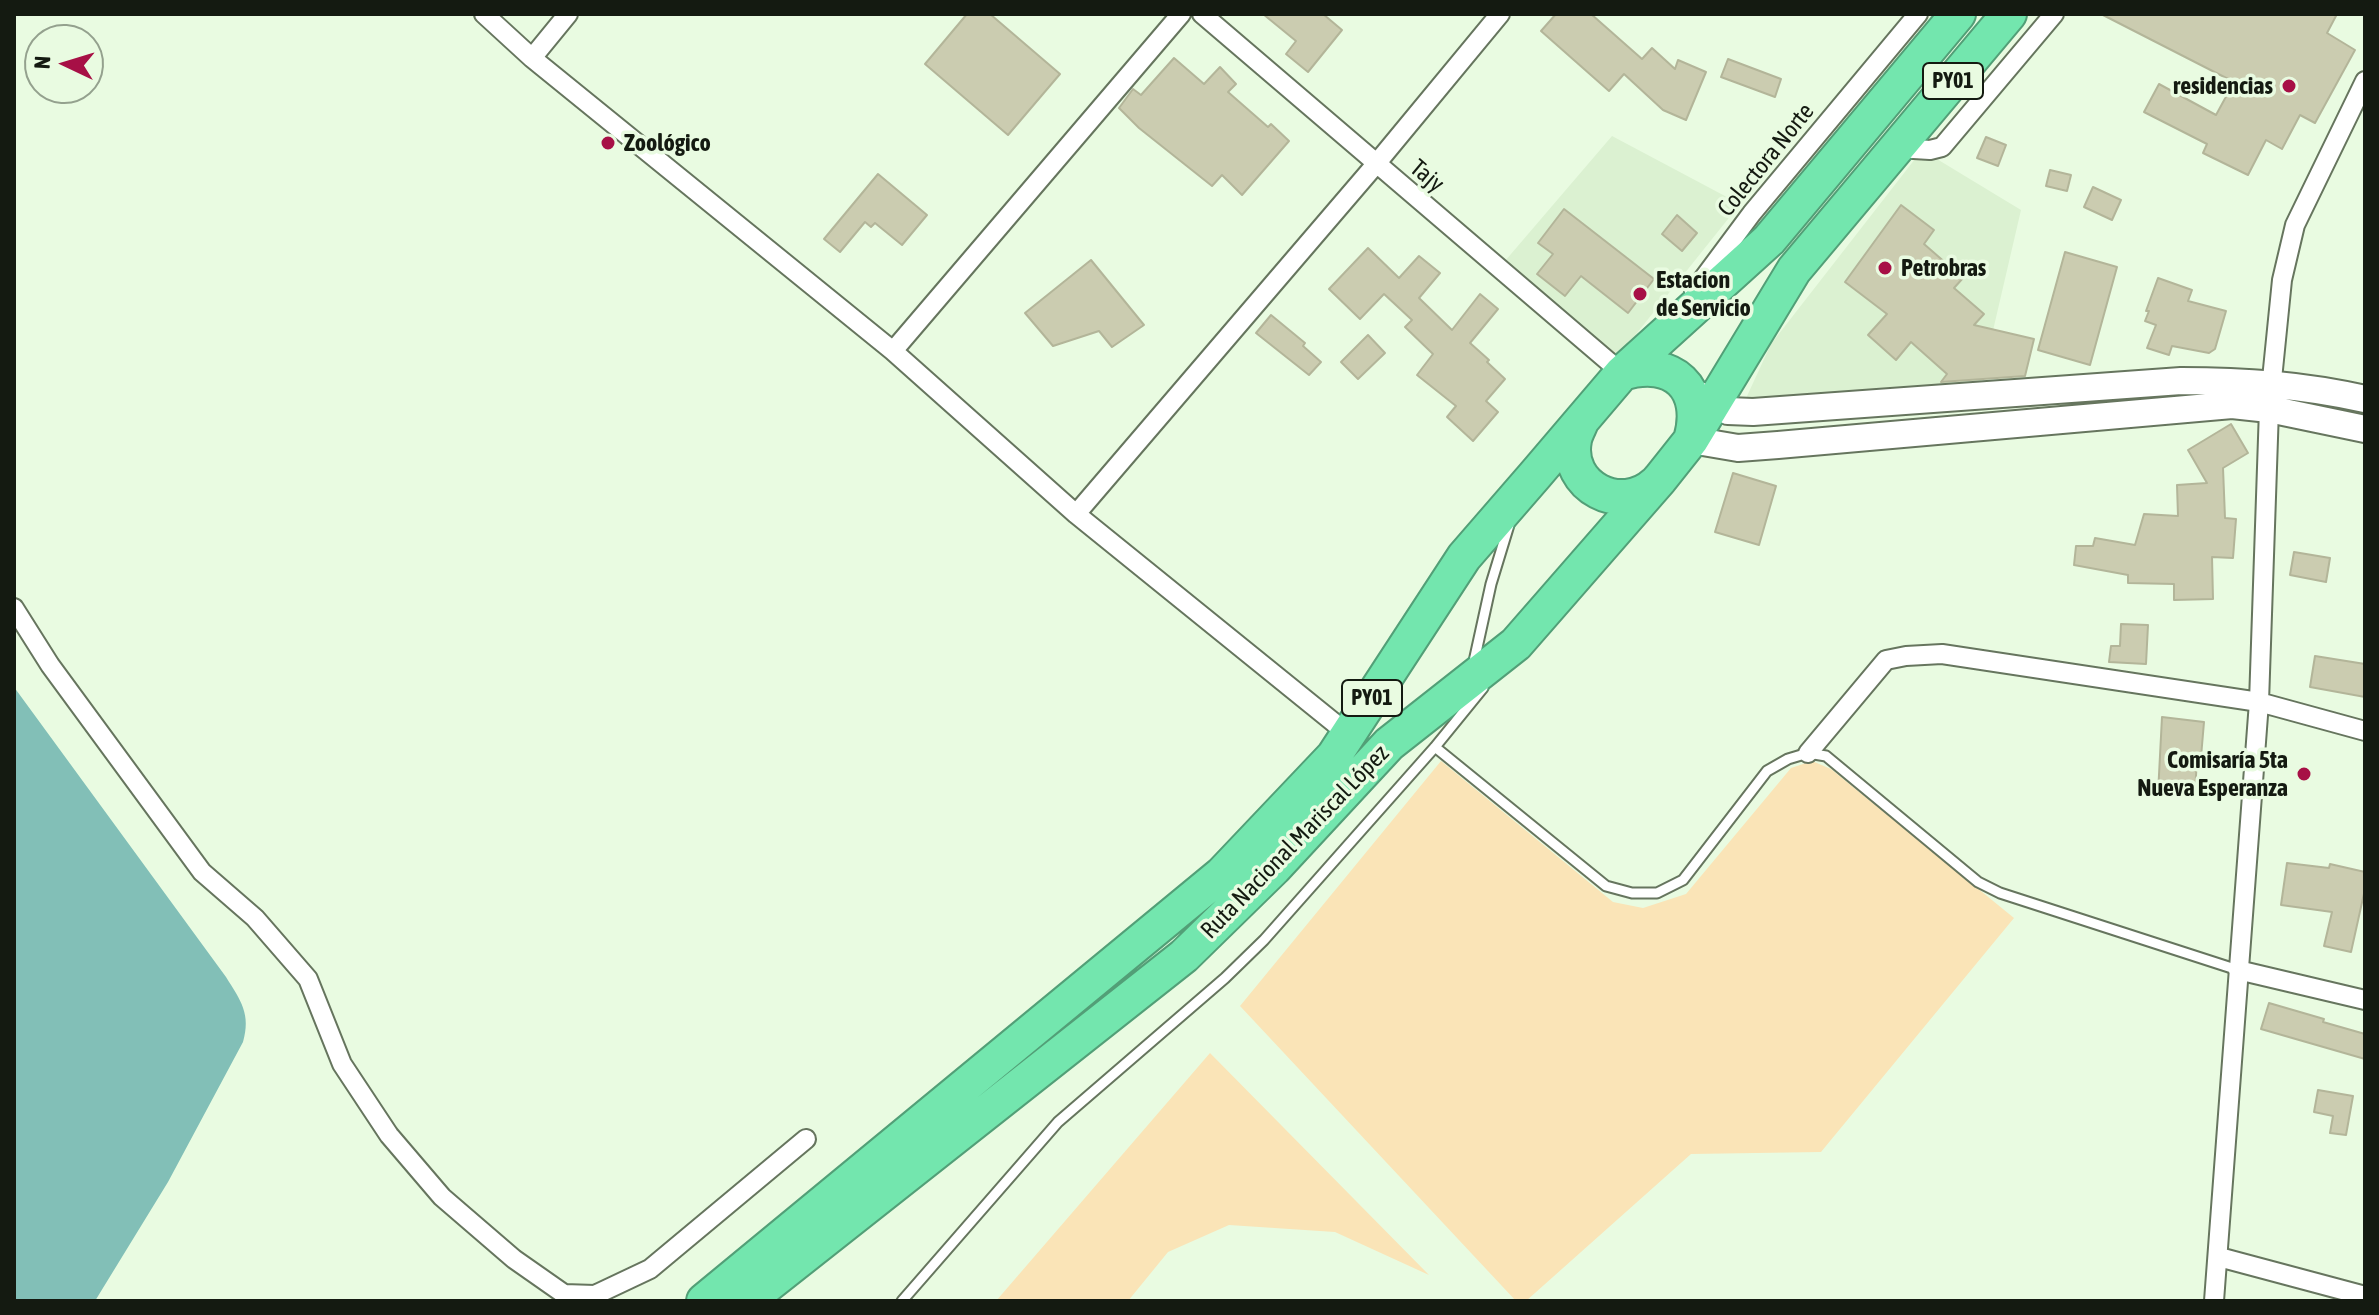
<!DOCTYPE html>
<html>
<head>
<meta charset="utf-8">
<style>
	body { margin:0 }
	#map { position:relative; width:2379px; height:1315px; overflow:hidden; background:#e9fbe1; font-family:"Asap Condensed",sans-serif }
	canvas { display:block }
	.frame { position:absolute; inset:0; border:16px solid #141a11; pointer-events:none }
	.north { position:absolute; left:24px; top:24px; width:80px; height:80px; box-sizing:border-box; background:#e9fbe1; border:2px solid #94a18e; border-radius:50%; rotate:274deg; font-size:22px; font-weight:700; line-height:32px; text-align:center; color:#141a11 }
	.north::after { content:''; display:block; margin:auto; width:28px; height:36px; background:#a71046; clip-path:polygon(50% 0,100% 100%,50% 72%,0 100%) }
</style>
</head>
<body>
<div id="map">
<canvas width="2379" height="1315"></canvas>
<div class="frame"></div>
<div class="north">N</div>
</div>
<script>
const c = document.querySelector('canvas').getContext('2d');
c.lineJoin = 'round';
function paint(path, color) { c.fillStyle = color; c.fill(path, 'evenodd'); }
function stroke(path, color, width, dash) { c.strokeStyle = color; c.lineWidth = width; c.lineCap = dash ? 'butt' : 'round'; c.setLineDash(dash || []); c.stroke(path); }
function label(font, color, halo, rows, align = 'center') {
  c.font = font + ' "Asap Condensed",sans-serif'; c.lineWidth = 7; c.setLineDash([]); c.textBaseline = 'middle'; c.strokeStyle = halo; c.fillStyle = color; for (const [text, x, y, turn = 0] of rows) {
    c.save(); c.translate(x, y); c.rotate((+turn || 0) * Math.PI / 180); c.textAlign = isNaN(turn) ? turn : align; if (halo) c.strokeText(text, 0, 0); c.fillText(text, 0, 0); c.restore();
  }
}
const built = new Path2D(`
	M1612,136L1740,204L1613,363L1493,275Z
	M1922,150L2021,210L1978,395L1736,420L1771,344Z`);
const green = new Path2D(`
	M1441,761L1613,902L1643,908L1686,894L1791,768L1812,761L1831,769L2014,918L1821,1152L1691,1154L1526,1301H1516L1240,1006Z
	M1210,1053L1429,1275L1335,1232L1229,1225L1168,1252L1128,1301H996Z`);
const water = new Path2D(`
	M14,687L226,977C241,1001 251,1014 243,1042L168,1182L95,1301H14Z`);
const building = new Path2D(`
	M967,14H990L1060,74L1008,135L925,64Z
	M1263,14H1323L1342,30L1308,72L1286,54L1296,41Z
	M1556,14H1591L1642,59L1652,48L1675,69L1678,60L1706,72L1686,120L1663,110L1624,74L1609,91L1541,31Z
	M2101,14H2337L2327,33L2355,50L2315,123L2300,115L2282,149L2266,140L2248,175L2203,153L2207,144L2144,112L2159,84L2216,115L2234,82Z
	M1174,58L1204,84L1220,67L1236,84L1228,92L1268,127L1271,124L1289,141L1242,195L1222,175L1212,186L1139,128L1119,108L1133,89L1141,95Z
	M1728,59L1781,79L1775,97L1721,77Z
	M1986,137L2006,145L1998,166L1977,158Z
	M2050,170L2071,175L2067,191L2046,186Z
	M878,174L927,215L902,245L875,223L871,227L865,222L840,252L824,239Z
	M2093,187L2121,200L2112,220L2084,207Z
	M1901,205L1934,230L1924,244L1963,278L1954,288L1984,314L1974,325L2034,339L2025,376L1941,382L1947,374L1911,342L1896,360L1868,335L1887,314L1845,282Z
	M1564,209L1654,279L1628,313L1581,276L1565,296L1537,274L1553,254L1538,243Z
	M1677,215L1697,233L1682,251L1662,234Z
	M1368,248L1399,278L1419,256L1440,273L1419,298L1452,330L1480,294L1498,309L1470,343L1489,360L1487,362L1505,379L1486,401L1498,412L1473,441L1447,417L1456,406L1417,375L1433,354L1405,327L1412,320L1384,294L1360,319L1329,289Z
	M2065,252L2117,267L2090,365L2038,350Z
	M1091,260L1144,325L1112,347L1099,331L1053,346L1025,313Z
	M2158,278L2192,290L2188,301L2226,311L2215,349L2209,353L2172,346L2169,355L2147,348L2156,325L2145,321L2149,311H2146Z
	M1271,315L1305,343L1303,346L1321,362L1309,375L1256,333Z
	M1368,335L1385,353L1358,379L1341,362Z
	M2231,424L2248,453L2223,468L2225,518L2236,519L2233,558L2212,557L2213,599L2174,600V584L2128,583V575L2074,565L2076,546H2093L2095,538L2135,545L2144,514L2178,516L2177,485L2207,483L2188,450Z
	M1733,473L1776,486L1759,545L1715,532Z
	M2294,552L2330,558L2326,582L2290,575Z
	M2121,624L2148,625L2146,664L2109,662L2111,646H2120Z
	M2315,656L2365,664V697L2310,687Z
	M2162,717L2204,722L2201,757L2197,756L2195,796L2158,794Z
	M2287,863L2329,868L2330,864L2365,872V889L2351,952L2324,946L2332,912L2281,905Z
	M2269,1003L2324,1019L2323,1022L2365,1034V1059L2261,1029Z
	M2318,1090L2353,1096L2346,1135L2330,1133L2333,1116L2314,1112Z`);
const lane = new Path2D(`
	M1473,666L1491,584L1509,525
	M1435,747L1606,886L1632,893H1657L1683,880L1767,771L1788,759L1808,753L1826,756L1978,882L2000,893L2238,970
	M902,1301L1058,1122L1225,978L1264,940L1435,747L1483,688`);
const street = new Path2D(`
	M484,14L532,58L893,351L1076,514L1348,734
	M1202,14L1622,373
	M532,58L568,14
	M1897,148L1930,150L1942,147L2054,14
	M1694,291L1752,213L1918,14
	M893,351L1181,14
	M1076,514L1376,164L1500,14
	M14,608L50,665L202,872L255,918L308,979L342,1064L389,1135L442,1197L514,1259L564,1294L595,1295L650,1269L806,1139
	M1808,753L1886,660L1906,656L1942,654L2259,702L2365,731
	M2238,970L2365,1000
	M2219,1257L2365,1296
	M2214,1301L2259,702L2269,409L2282,280L2295,225L2365,81`);
const secondary = new Path2D(`
	M1699,395L1728,411L1753,412L2181,381C2246,381 2302,385 2365,399
	M1691,440L1738,448L1778,445L2232,405L2269,409L2365,429`);
const highway = new Path2D(`
	M1622,373C1673,357 1706,388 1691,440
	M1581,422C1579,427 1575,434 1574,440C1565,487 1621,515 1655,484
	M704,1301L1222,874L1334,756L1464,557L1536,474L1622,373L1769,240L1958,14
	M747,1301L1184,956L1274,868L1389,744L1516,644L1660,479L1691,440L1794,270L2009,14`);
const markers = [
	[2289,86,8,"#a71046"],
	[608,143,8,"#a71046"],
	[1885,268,8,"#a71046"],
	[1640,294,8,"#a71046"],
	[2304,774,8,"#a71046"]
];
const shields = [
	[1953,81,60],
	[1372,698,60]
];
const shieldNames = [
	["PY01",1953,81],
	["PY01",1372,698]
];
const poiNames = [
	["residencias",2273,86,"right"],
	["Zoológico",624,143],
	["Petrobras",1901,268],
	["Estacion",1656,280],
	["de Servicio",1656,308],
	["Comisaría 5ta",2288,760,"right"],
	["Nueva Esperanza",2288,788,"right"]
];
const streetNames = [
	["Colectora Norte",1766,160,-51],
	["Tajy",1427,176,40],
	["Ruta Nacional Mariscal López",1295,842,-46]
];
paint(built, '#dbf1d1');
paint(green, '#fae4b7');
paint(water, '#82bfb7');
paint(building, '#cbccb0');
stroke(building, '#b3b599', 2);
stroke(lane, '#66755e', 13);
stroke(street, '#66755e', 22);
stroke(secondary, '#66755e', 30);
stroke(highway, '#529f77', 38);
stroke(lane, '#fff', 9);
stroke(street, '#fff', 18);
stroke(secondary, '#fff', 26);
stroke(highway, '#73e6ae', 34);
for (const [x, y, r, color] of markers) { const dot = new Path2D(); dot.arc(x, y, r, 0, 2 * Math.PI); c.fillStyle = color; c.fill(dot); stroke(dot, '#e9fbe1', 3); }
for (const [x, y, w] of shields) { const box = new Path2D(); box.roundRect(x - w / 2, y - 18, w, 36, 6); c.fillStyle = '#e9fbe1'; c.fill(box); stroke(box, '#141a11', 2); }
label('bold 22px', '#141a11', null, shieldNames);
label('bold 24px', '#141a11', '#e9fbe1', poiNames, 'left');
label('24px', '#141a11', '#e9fbe1', streetNames);
</script>
</body>
</html>
